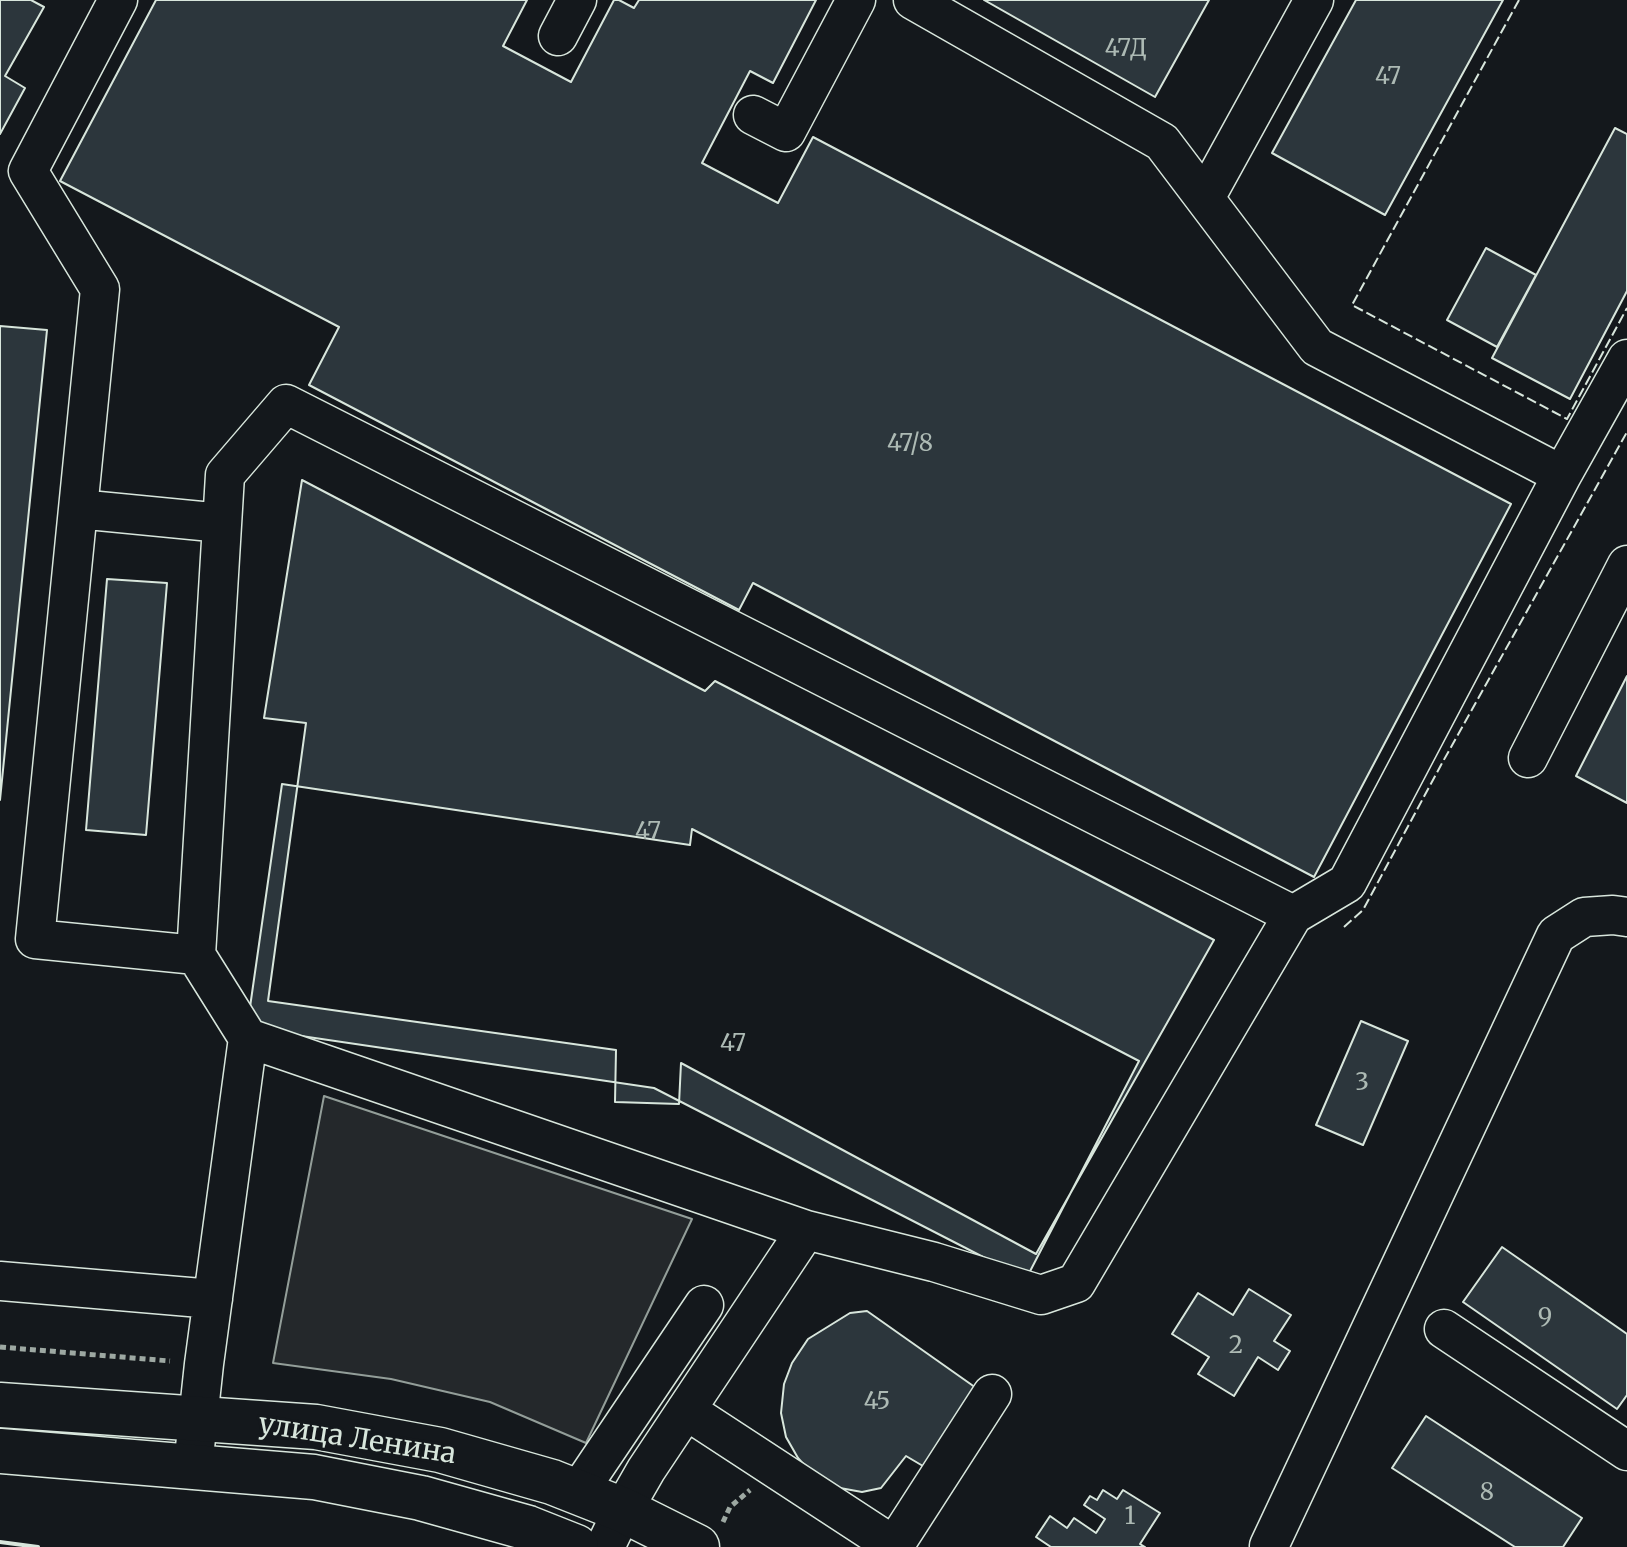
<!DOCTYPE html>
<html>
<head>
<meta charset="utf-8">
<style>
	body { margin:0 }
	canvas { display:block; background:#14181c }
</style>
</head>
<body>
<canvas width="1627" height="1547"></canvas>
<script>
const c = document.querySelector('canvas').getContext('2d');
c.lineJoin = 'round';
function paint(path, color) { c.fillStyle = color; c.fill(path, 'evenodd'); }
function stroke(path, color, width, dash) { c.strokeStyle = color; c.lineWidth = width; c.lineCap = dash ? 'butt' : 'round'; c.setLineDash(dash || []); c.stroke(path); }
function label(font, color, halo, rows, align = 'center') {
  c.font = font + ' Merriweather,serif'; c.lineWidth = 6; c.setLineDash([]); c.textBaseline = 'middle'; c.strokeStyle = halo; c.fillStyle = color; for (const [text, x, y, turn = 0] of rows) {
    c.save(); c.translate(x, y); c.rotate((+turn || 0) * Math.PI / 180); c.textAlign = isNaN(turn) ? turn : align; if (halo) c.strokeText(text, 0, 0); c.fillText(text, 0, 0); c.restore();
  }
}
const parking = new Path2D(`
	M324,1096L692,1219L586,1443L490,1402L391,1379L273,1363Z`);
const building = new Path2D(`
	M0,0H31L44,7L5,76L25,88L0,134Z
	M156,0H527L503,46L571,82L614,0H619L634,8L639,0H816L773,83L750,71L702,163L778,203L813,137L1511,504L1314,877L753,583L739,610L309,385L339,327L60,181Z
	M984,0H1209L1155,97Z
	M1356,0H1503L1385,215L1272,153Z
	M1615,128L1627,134V291L1570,399L1492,358Z
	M1486,248L1536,275L1497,347L1447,320Z
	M0,326L47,330L0,800Z
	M302,480L705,691L715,681L1214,940L1036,1254L681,1063L679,1104L615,1102L616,1050L268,1001L306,723L264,718Z
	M107,579L167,583L146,835L86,830Z
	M1627,676V803L1576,776Z
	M282,784L690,845L692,829L1139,1061L1026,1279L654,1088L247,1028Z
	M1361,1021L1408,1041L1363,1145L1316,1125Z
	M1502,1247L1627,1334V1395L1617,1409L1463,1302Z
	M1249,1289L1291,1315L1274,1341L1290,1351L1278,1370L1258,1357L1234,1396L1198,1374L1209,1357L1172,1334L1198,1293L1233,1315Z
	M867,1311L979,1390L928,1469L906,1456L881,1488L862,1492L829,1486L813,1475L798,1458L786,1437L781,1413L784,1384L792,1363L808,1339L850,1313Z
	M1426,1416L1582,1518L1563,1547H1515L1392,1468Z
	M1103,1490L1117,1499L1123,1490L1160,1513L1140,1544L1145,1547H1051L1036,1537L1050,1516L1067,1528L1074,1518L1096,1533L1105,1519L1084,1505L1090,1496L1097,1500Z`);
const path = new Path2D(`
	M0,1347L170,1361
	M723,1522L730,1507L750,1490`);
const minor = new Path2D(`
	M118,0L28,171L100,289L35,939L196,955
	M913,0L1162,142L1317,347L1562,475L1347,883L1293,915
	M558,36L577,0
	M753,115L786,132L856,0
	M1205,198L1314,0
	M286,404L1293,915L1076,1283L1041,1295L934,1262L806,1230L248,1038L196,955L225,475Z
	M1562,475L1627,359
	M78,509L222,523
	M1528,758L1627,565
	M0,1281L213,1299
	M1444,1329L1627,1451
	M686,1410L894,1546L992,1394
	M193,1466L204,1364L248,1038
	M578,1492L704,1305
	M1269,1546L1556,935L1584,917L1613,915L1627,917
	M605,1547L623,1510L646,1470L806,1230`);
const major = new Path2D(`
	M0,1405L316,1427L440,1450L552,1482L623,1510L697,1547
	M0,1451L314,1477L421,1498L528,1528L576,1547`);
const fence = new Path2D(`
	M1519,0L1352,305L1567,419L1627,308
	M1344,927L1363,910L1441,765L1627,432`);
const wall = new Path2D(`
	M0,1542L38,1547`);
const numberNames = [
	["47Д",1126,49],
	["47",1388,77],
	["47/8",910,444],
	["47",648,832],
	["47",733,1044],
	["3",1362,1083],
	["9",1545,1318],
	["2",1236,1346],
	["45",877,1402],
	["8",1487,1493],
	["1",1130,1517]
];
const streetNames = [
	["улица Ленина",357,1440,9]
];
paint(parking, '#24282b');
stroke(parking, '#939e99', 2);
paint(building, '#2c363c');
stroke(building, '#d8e6dc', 2);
stroke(minor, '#d8e6dc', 41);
stroke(major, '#d8e6dc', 47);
stroke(path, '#9da8a2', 5, [6, 4]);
stroke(minor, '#14181c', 38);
stroke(major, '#14181c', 44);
stroke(fence, '#d8e6dc', 2, [10, 4]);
stroke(wall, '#d8e6dc', 4);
label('24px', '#adbab4', null, numberNames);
label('28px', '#d8e6dc', '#14181c', streetNames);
</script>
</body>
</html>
